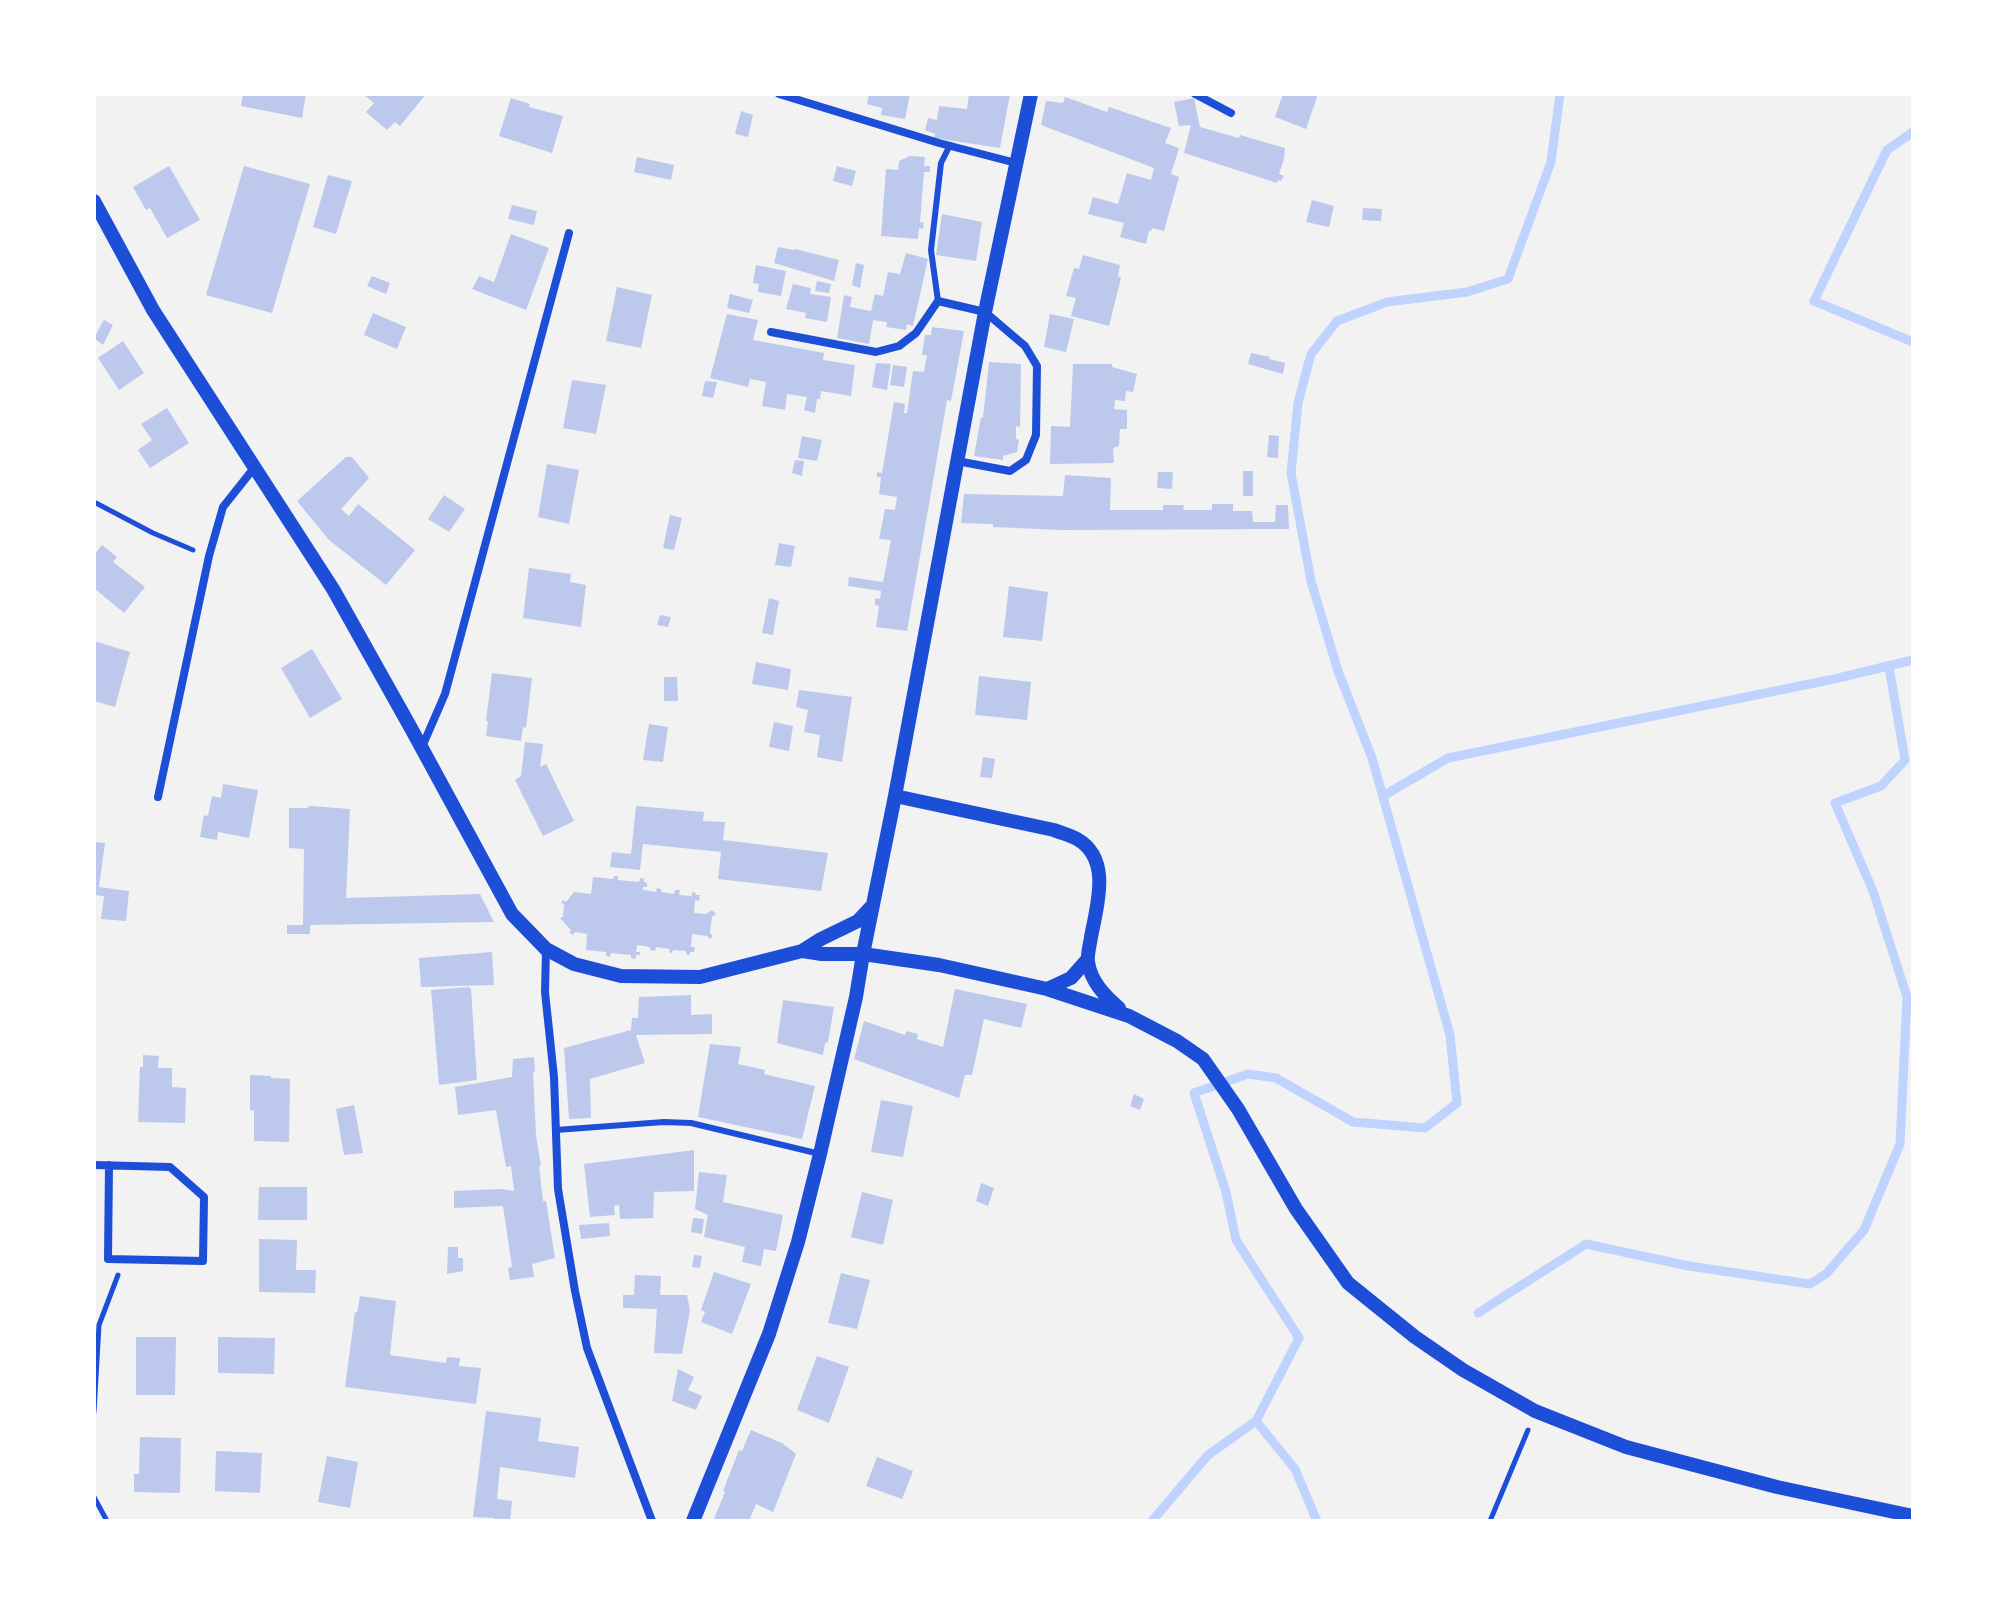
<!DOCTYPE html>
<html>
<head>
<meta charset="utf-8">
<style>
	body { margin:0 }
	#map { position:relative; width:2007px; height:1615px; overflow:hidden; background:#f2f2f2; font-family:"Noto Sans",sans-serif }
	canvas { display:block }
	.frame { position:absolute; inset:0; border:96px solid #fff; pointer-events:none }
</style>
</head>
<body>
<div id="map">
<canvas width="2007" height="1615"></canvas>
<div class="frame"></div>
</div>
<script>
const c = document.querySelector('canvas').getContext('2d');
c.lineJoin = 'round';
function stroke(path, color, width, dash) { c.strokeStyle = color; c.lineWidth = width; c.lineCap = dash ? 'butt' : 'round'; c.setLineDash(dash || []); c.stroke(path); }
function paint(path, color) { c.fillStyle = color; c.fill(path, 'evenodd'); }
const stream = new Path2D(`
	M1913,132L1887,150L1814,301L1913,342
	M1383,796L1448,758L1834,679L1913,660
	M1478,1313L1586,1244L1689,1266L1810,1284L1826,1274L1864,1230L1900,1144L1907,997L1873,891L1835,803L1881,786L1905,760L1889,667
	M1256,1421L1295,1469L1317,1521
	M1152,1521L1208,1455L1256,1421L1299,1338L1236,1240L1226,1192L1194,1093L1248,1074L1276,1078L1353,1122L1425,1128L1457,1103L1450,1035L1372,758L1338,671L1311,581L1291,473L1298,403L1311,354L1337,321L1387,302L1467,292L1508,279L1551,162L1560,94`);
const building = new Path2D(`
	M243,94H306L302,118L241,106Z
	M363,94H426L400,126L395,122L387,130L366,112L374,103Z
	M869,94H910L905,119L881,115L882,108L867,104Z
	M969,94H1010L1000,148L934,138L935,134L925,130L928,118L937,120L939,106L967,109Z
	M1283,94H1318L1306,129L1275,117Z
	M1065,97L1107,112L1109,107L1171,128L1165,143L1179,148L1171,174L1179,177L1164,231L1152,228L1151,231H1149L1146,244L1120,237L1124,223L1088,214L1093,197L1118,204L1127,173L1151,180L1154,168L1041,125L1046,101L1063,103Z
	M511,98L530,104L529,107L563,116L552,153L499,136Z
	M1194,98L1200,127L1239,138L1240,135L1285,148L1284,159L1279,174L1284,176L1281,181L1278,180L1277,183L1184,153L1191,125L1179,126L1174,102Z
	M741,111L753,115L748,137L735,134Z
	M910,156L925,157L924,166H930V172H924L920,222L924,223L923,229L919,228L918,239L881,236L886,169L898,170L899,161Z
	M637,157L674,165L671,180L634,172Z
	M169,166L200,220L167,238L150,208L146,210L133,187Z
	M244,166L310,184L272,313L206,295Z
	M837,166L856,171L852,186L833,181Z
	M328,175L352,181L336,234L313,227Z
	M1312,200L1334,206L1329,227L1306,222Z
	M512,205L537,211L534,225L508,219Z
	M1363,208L1382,209L1381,221L1362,220Z
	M942,214L982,222L976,261L936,255Z
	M511,234L549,248L526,310L472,289L479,276L494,282Z
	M778,247L794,250L795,249L839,260L834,281L774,263Z
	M906,253L928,259L913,326L907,324L906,330L886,327L887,322L873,320L869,344L837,338L844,295L852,297L850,307L871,311L875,294L883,296L888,272L900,274Z
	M1083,255L1120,265L1118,276L1121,278L1109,326L1071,316L1076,298L1066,296L1074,268L1079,269Z
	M856,263L864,265L860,288L852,285Z
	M756,265L786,271L781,296L758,292L759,284L753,283Z
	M372,276L390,283L386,294L367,286Z
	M817,281L831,284L829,293L815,291Z
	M793,284L811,288L810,294L831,297L827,322L805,318L806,313L786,309Z
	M617,287L652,295L641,348L606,341Z
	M730,294L753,300L749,313L727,308Z
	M373,313L406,327L397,349L364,335Z
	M727,314L758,320L753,340L824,353L823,360L855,365L851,396L821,391L820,399H817L815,413L804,410L807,397L787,394L785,410L762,406L766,382L750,379L748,387L710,378Z
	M1050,314L1074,319L1066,352L1044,347Z
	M104,320L113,325L103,345L94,338Z
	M932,327L964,331L951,401L947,400L907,631L876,627L879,606L875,605V598L880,599L881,591L848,586L849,577L883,582L891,540L879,539L885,509L895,510L897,497L879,494L881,477H877V472L882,473L894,402L905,404L904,413H907L913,371L924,372L927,355H922L925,335H931Z
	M123,341L144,373L119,390L98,358Z
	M1251,353L1270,357L1269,359L1285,363L1283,374L1248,364Z
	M989,362L1021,364L1020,427L1016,426V439L1019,440L1017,452L1003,456V460L974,456L981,417L983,418Z
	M876,363L891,364L887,390L872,387Z
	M1073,364H1112V367L1137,374L1133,392L1126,391L1125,401L1115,400L1114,409L1127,410V429H1120L1119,446L1113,448L1114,463L1050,464L1051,426L1070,427Z
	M893,365L907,367L904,387L890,385Z
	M572,380L606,385L596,434L563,428Z
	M705,381L717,382L713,398L702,396Z
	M167,408L189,443L150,468L138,450L152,440L141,424Z
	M1269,435L1279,436L1278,458L1267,457Z
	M802,436L822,440L817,461L798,458Z
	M346,457H352L369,478L341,509L349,516L358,504L415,550L386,585L329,540L297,501Z
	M795,460L804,461L802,476L792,473Z
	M547,464L579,470L569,524L538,517Z
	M1243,471H1253V496H1243Z
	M1158,472H1173L1172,489L1157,488Z
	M1065,475L1111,478L1110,510H1163V505H1184L1183,510H1212V504H1233V511H1252L1253,522H1275L1276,505H1288L1289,529L1062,530L993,527V524L961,523L964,494L1063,496Z
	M444,495L465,509L449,532L428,519Z
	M670,515L682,518L674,550L663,548Z
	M779,543L795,546L791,567L775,565Z
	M102,545L117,557L113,562L145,587L124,613L94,588V555Z
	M529,568L571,574L570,582L586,585L581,627L523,618Z
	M1009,586L1048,592L1042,641L1003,637Z
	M769,598L779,601L773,635L762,633Z
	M660,615L671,617L668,627L657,625Z
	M94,641L130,652L115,707L94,701Z
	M312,649L342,699L310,718L281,668Z
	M756,662L791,669L788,690L752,684Z
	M492,673L532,678L526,728L523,727L521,741L486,736L488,721H486Z
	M979,676L1031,682L1027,720L975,715Z
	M664,677H677L678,701H664Z
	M799,690L852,697L842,762L817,757L820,735L804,732L808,710L796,707Z
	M774,722L793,726L789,751L769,747Z
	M649,724L668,727L663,762L643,760Z
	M525,742L543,744L540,767L546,764L574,821L543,836L515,780L521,776Z
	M983,757L995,759L992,778L980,777Z
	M223,784L258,790L249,838L218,832L217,840L200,837L204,815L208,816L212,796L221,798Z
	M310,806L350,809L346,898L480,894L494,922L310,925V934H287V925H303L304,849L289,848V808H307Z
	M636,806L704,812L703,821L725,822L723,840L828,853L821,891L718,879L721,852L643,844L640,870L610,867L612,852L631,854Z
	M94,842L105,843L99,887L129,891L126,921L101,919L104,896L94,895Z
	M614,876H618V880L639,882L640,878L644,879V882L647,883V887H643V890L656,892L657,888L661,889V892L674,894L675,890H680L679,895L692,896V892L696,893L695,895H700L699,901L695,900L694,913L706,914L712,910L716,914L712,917L710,933L713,936L710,939L707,936L692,934L691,947H695L694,952H690V955L686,954V951L673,950L672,953L669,952L670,949L656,947L655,951L650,950V947L637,945L636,952H640V955H636V959L631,958V955L611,953L610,957L606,956V952L586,950L587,934L575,932L573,935L569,932L571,930L560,918L563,917L564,904L561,903L563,900L566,902L574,892L591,894L593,877L613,879Z
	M492,952L494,985L421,987L419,958Z
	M469,987L471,989L477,1080L439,1085L431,990Z
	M955,989L1027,1004L1021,1028L984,1019L972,1075H965L959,1098L854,1059L864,1021L905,1035L907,1031L918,1034L917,1039L943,1047Z
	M691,995V1015L712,1014V1034L636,1035L645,1063L590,1079L591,1118L569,1119L564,1048L631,1030L632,1018H638L639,997Z
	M783,1000L834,1007L828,1042L825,1043L823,1055L777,1043Z
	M710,1044L741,1047L738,1064L765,1070L764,1074L815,1086L802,1139L698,1117Z
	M143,1055L159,1056L158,1068H172V1087L186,1088L185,1123L138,1122L140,1067H143Z
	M534,1057L535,1072L533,1073L536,1135L541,1166H539L543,1201H546L555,1258L532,1264L534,1277L510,1280L508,1268L512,1267L503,1206L454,1208V1191L501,1189L514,1191L511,1166L506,1167L496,1110L458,1115L455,1087L512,1077L513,1059Z
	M250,1075L271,1076V1078L290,1079L289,1142L254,1141V1111L250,1110Z
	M1134,1094L1144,1099L1140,1110L1130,1106Z
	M881,1100L913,1106L903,1157L871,1152Z
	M354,1105L363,1153L344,1155L336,1109Z
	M694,1150V1191L654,1192L653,1218L620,1219L619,1205L614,1206L615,1215L590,1217L584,1164Z
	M699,1172L727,1175L723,1202L783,1215L776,1251L764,1249L761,1266L742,1262L745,1247L704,1237L708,1215L695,1209Z
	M981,1183L994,1188L988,1206L976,1201Z
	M259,1187H307V1220H258Z
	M862,1192L893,1200L883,1245L851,1237Z
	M693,1218L704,1219L702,1234L691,1232Z
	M609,1223L610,1236L581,1239L579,1225Z
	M259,1239L297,1240L296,1270H316L315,1293L259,1292Z
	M448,1247H458V1258H463V1271L447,1274Z
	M694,1255L702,1256L700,1268L692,1267Z
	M714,1272L751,1284L732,1334L701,1322L705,1312L701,1310Z
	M841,1273L870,1280L857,1329L828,1323Z
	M635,1275L661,1276L660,1295H687L690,1310L682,1354L654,1353L657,1309L623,1308V1295H634Z
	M360,1296L396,1301L390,1355L446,1363L447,1357L460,1358L459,1366L481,1368L476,1404L345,1387L355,1312L357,1313Z
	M136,1337H176L175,1395H136Z
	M218,1337L275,1338L274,1374L218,1373Z
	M817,1356L849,1367L829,1423L797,1410Z
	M678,1369L694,1377L688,1390L702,1396L696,1410L672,1401Z
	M486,1411L541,1418L538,1441L579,1447L575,1478L500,1467L497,1499L512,1501L510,1521H494V1518L473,1517Z
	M751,1430L782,1443L796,1454L773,1512L756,1504L749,1521H720L714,1519L725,1492L723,1491L739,1450L742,1451Z
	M140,1437L181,1438L180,1493L134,1492V1474H139Z
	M216,1451L262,1453L260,1493L215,1491Z
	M327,1456L358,1462L350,1508L318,1502Z
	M877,1457L913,1471L902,1499L866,1486Z`);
const path = new Path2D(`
	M94,502L153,533L193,550
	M94,1412L99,1325L118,1275
	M94,1497L107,1521
	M1490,1521L1528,1430`);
const service = new Path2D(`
	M938,301L931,250L941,163L950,145
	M556,1130L664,1122L691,1123L820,1154`);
const minor = new Path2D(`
	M779,94L939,143L1016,163
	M1195,94L1231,113
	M771,332L876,352L899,346L916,333L938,301L985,312L1025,346L1037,366L1036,435L1026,460L1010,471L957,461
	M422,747L445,694L569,233
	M158,797L209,556L223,507L254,468
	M546,949L545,992L554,1077L558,1189L575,1291L587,1348L652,1521
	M94,1165L170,1167L204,1197L203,1261L108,1259L109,1165`);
const tertiary = new Path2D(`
	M94,201L153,310L333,589L412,730L512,914L546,949L574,964L621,976L700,977L802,951L821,939L858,921L870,908
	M895,796L1054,830C1061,833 1070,835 1077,839C1112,859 1097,905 1091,937C1090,945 1087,954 1088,962C1091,982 1105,996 1119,1008
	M802,951L822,954H863L939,965L1047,989L1129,1016L1177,1041L1203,1059L1238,1109L1296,1209L1348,1283L1415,1337L1463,1370L1535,1411L1626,1447L1777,1487L1913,1516
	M1047,989L1071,978L1087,960
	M693,1521L769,1334L798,1242L820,1154L856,997L863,954L895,796L985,312L1031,94`);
stroke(stream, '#bfd3fe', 9);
paint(building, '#bdc9ec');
stroke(path, '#1d4ed8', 5);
stroke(service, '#1d4ed8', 6);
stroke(minor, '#1d4ed8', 8);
stroke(tertiary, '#1d4ed8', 14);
</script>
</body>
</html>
